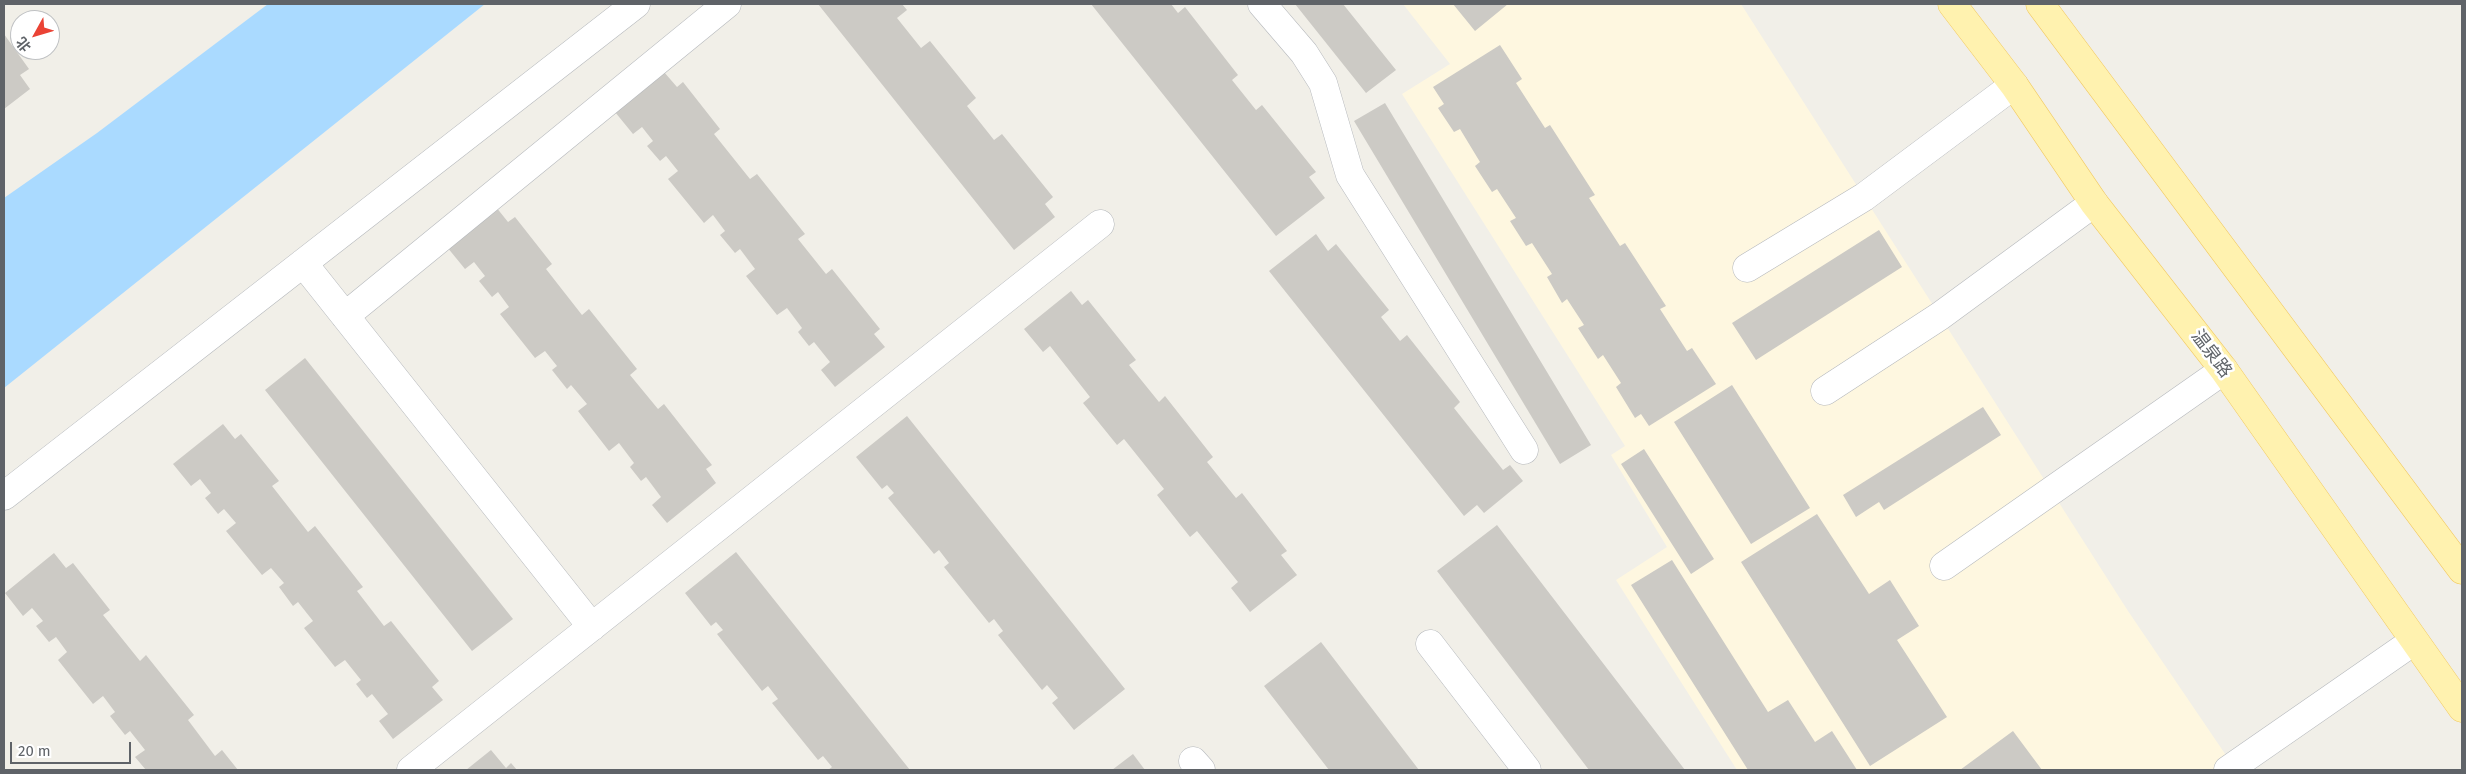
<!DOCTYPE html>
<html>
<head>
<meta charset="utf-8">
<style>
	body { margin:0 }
	#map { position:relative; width:2466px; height:774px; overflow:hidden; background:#f1efe8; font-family:"Fira Sans","Noto Sans SC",sans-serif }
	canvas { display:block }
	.frame { position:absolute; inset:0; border:5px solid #5f6368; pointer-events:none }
	.north { position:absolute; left:10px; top:10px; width:50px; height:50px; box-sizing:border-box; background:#fff; border:1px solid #bfc1c3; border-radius:50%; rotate:231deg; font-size:14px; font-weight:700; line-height:20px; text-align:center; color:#5f6368 }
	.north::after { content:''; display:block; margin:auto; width:18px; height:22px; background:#ea4335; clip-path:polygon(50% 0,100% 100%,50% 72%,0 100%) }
	.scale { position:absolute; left:10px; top:742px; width:121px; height:22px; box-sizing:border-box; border:2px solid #5f6368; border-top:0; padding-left:6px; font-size:15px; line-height:18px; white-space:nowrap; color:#5f6368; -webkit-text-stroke:4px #fff; paint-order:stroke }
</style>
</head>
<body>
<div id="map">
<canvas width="2466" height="774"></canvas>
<div class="frame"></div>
<div class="north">北</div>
<div class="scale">20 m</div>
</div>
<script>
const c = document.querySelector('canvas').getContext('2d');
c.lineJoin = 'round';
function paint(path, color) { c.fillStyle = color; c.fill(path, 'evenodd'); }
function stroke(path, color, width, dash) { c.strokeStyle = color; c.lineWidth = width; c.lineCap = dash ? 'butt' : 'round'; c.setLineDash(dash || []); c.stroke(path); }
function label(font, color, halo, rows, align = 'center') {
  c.font = font + ' "Fira Sans","Noto Sans SC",sans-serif'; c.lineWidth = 5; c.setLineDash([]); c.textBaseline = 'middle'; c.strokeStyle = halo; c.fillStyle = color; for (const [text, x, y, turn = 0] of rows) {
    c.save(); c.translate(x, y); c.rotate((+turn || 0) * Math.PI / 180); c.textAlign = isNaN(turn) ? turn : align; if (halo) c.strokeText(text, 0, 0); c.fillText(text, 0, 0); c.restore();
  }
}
const commercial = new Path2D(`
	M1403,4H1741L2128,611L2236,770H1737L1616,580L1667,547L1611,455L1625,446L1402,94L1450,64Z`);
const water = new Path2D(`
	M268,4H485L4,388V198L97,133Z`);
const building = new Path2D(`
	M818,4H902L907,10L897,18L921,48L930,41L976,98L967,106L994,140L1002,134L1053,197L1045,204L1055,217L1014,250Z
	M1091,4H1171L1178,13L1185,7L1238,75L1232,80L1256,110L1262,105L1316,172L1309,177L1325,198L1276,236Z
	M1295,4H1343L1396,70L1366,93Z
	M1453,4H1508L1475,31Z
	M4,34L29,69L20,75L30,89L4,109Z
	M1500,45L1522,79L1516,83L1545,128L1550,125L1595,195L1589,198L1620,246L1625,243L1666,306L1660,309L1687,351L1692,348L1716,384L1649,426L1641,414L1635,418L1616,387L1621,383L1603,355L1598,359L1578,328L1584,325L1567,299L1562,303L1547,277L1552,274L1532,243L1526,246L1510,221L1516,218L1497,189L1492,192L1475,166L1480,162L1460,129L1454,132L1438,108L1444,104L1433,87Z
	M664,72L677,87L683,82L720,129L714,134L750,179L757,174L805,234L798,239L826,274L832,269L880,329L874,334L885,347L835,387L821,370L830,362L814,342L809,346L798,332L802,328L787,308L777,315L746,276L755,269L740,249L735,253L720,235L725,231L713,215L704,223L668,179L678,171L666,156L660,161L647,146L653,141L642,127L633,134L615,112Z
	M1385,103L1591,445L1560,464L1354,121Z
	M496,207L508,222L515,217L552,264L546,269L582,315L589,309L637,369L630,375L658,409L664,404L712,465L706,469L716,483L667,523L652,505L661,497L646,477L641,481L630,467L634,463L619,443L609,451L578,411L587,404L571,385L567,389L552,370L557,366L545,351L535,358L500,314L509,307L498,292L492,297L479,281L485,276L474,262L465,269L447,247Z
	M1879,230L1902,267L1756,360L1732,323Z
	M1316,234L1328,251L1336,244L1389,310L1381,317L1400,341L1407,335L1460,402L1454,408L1503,470L1510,465L1523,481L1484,513L1477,505L1464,516L1269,271Z
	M1071,291L1082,305L1088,300L1136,360L1129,365L1159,402L1165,396L1213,457L1207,462L1236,498L1242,493L1287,551L1281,555L1297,575L1250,612L1231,588L1238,582L1197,531L1190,537L1157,495L1164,489L1124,439L1117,445L1083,403L1090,397L1050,346L1043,352L1024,329Z
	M305,358L513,619L472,651L265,390Z
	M1732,385L1810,508L1751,544L1674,422Z
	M1983,407L2001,435L1884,510L1879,502L1856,517L1843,495Z
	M907,416L1125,689L1074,730L1052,703L1058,698L1047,685L1042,690L998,635L1003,631L994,619L989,623L944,567L949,563L939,550L934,554L888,498L894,493L887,485L882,489L856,457Z
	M223,424L235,439L241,434L279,481L272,486L308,532L315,526L363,587L357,591L384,626L391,621L439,681L432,687L443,700L393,739L379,721L388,714L372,694L367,698L356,684L361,680L345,660L335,667L304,628L313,621L298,602L293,606L279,587L284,583L271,568L262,575L226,531L236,523L224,509L218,514L205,498L211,493L200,479L191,486L173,464Z
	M1644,449L1714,559L1691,574L1621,464Z
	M1817,514L1869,594L1890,580L1919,626L1897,640L1947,717L1870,766L1741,562Z
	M1497,525L1685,770H1589L1437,571Z
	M736,552L910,770H828L832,767L823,756L818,760L772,703L778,699L768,686L762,691L717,634L723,630L716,622L711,626L685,593Z
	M54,553L66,568L73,563L110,610L103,615L140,661L146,655L194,715L188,720L215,756L222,750L238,770H146L135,757L145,750L130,731L125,735L110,716L115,712L103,696L93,704L58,660L67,652L56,637L49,642L36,626L43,621L32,608L23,616L5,593Z
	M1672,560L1768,712L1788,700L1815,742L1832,731L1857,770H1748L1631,585Z
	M1321,642L1419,770H1329L1264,686Z
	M2013,731L2042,770H1960Z
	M491,750L506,768L511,763L517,770H466Z
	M1133,754L1145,770H1112Z`);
const minor = new Path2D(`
	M1262,4L1304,53L1323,83L1350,175L1524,450
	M303,263L592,627
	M1747,268L1864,197L2014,85
	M345,316L727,4
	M1825,391L1940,316L2094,203
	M4,496L636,4
	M1944,566L2224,370
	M1430,644L1527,770
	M1193,761L1201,770
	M411,770L1100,224
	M2228,770L2414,641`);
const major = new Path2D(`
	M1952,4L2014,85L2094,203L2224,370L2462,708
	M2040,4L2462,570`);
const streetNames = [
	["温泉路",2211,354,53]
];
paint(commercial, '#fef7e0');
paint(water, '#aadaff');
paint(building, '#cccac5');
stroke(minor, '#b5b8bc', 29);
stroke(major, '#f2c960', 29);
stroke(minor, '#fff', 28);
stroke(major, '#fff2af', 28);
label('18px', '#5f6368', '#fff', streetNames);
</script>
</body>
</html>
